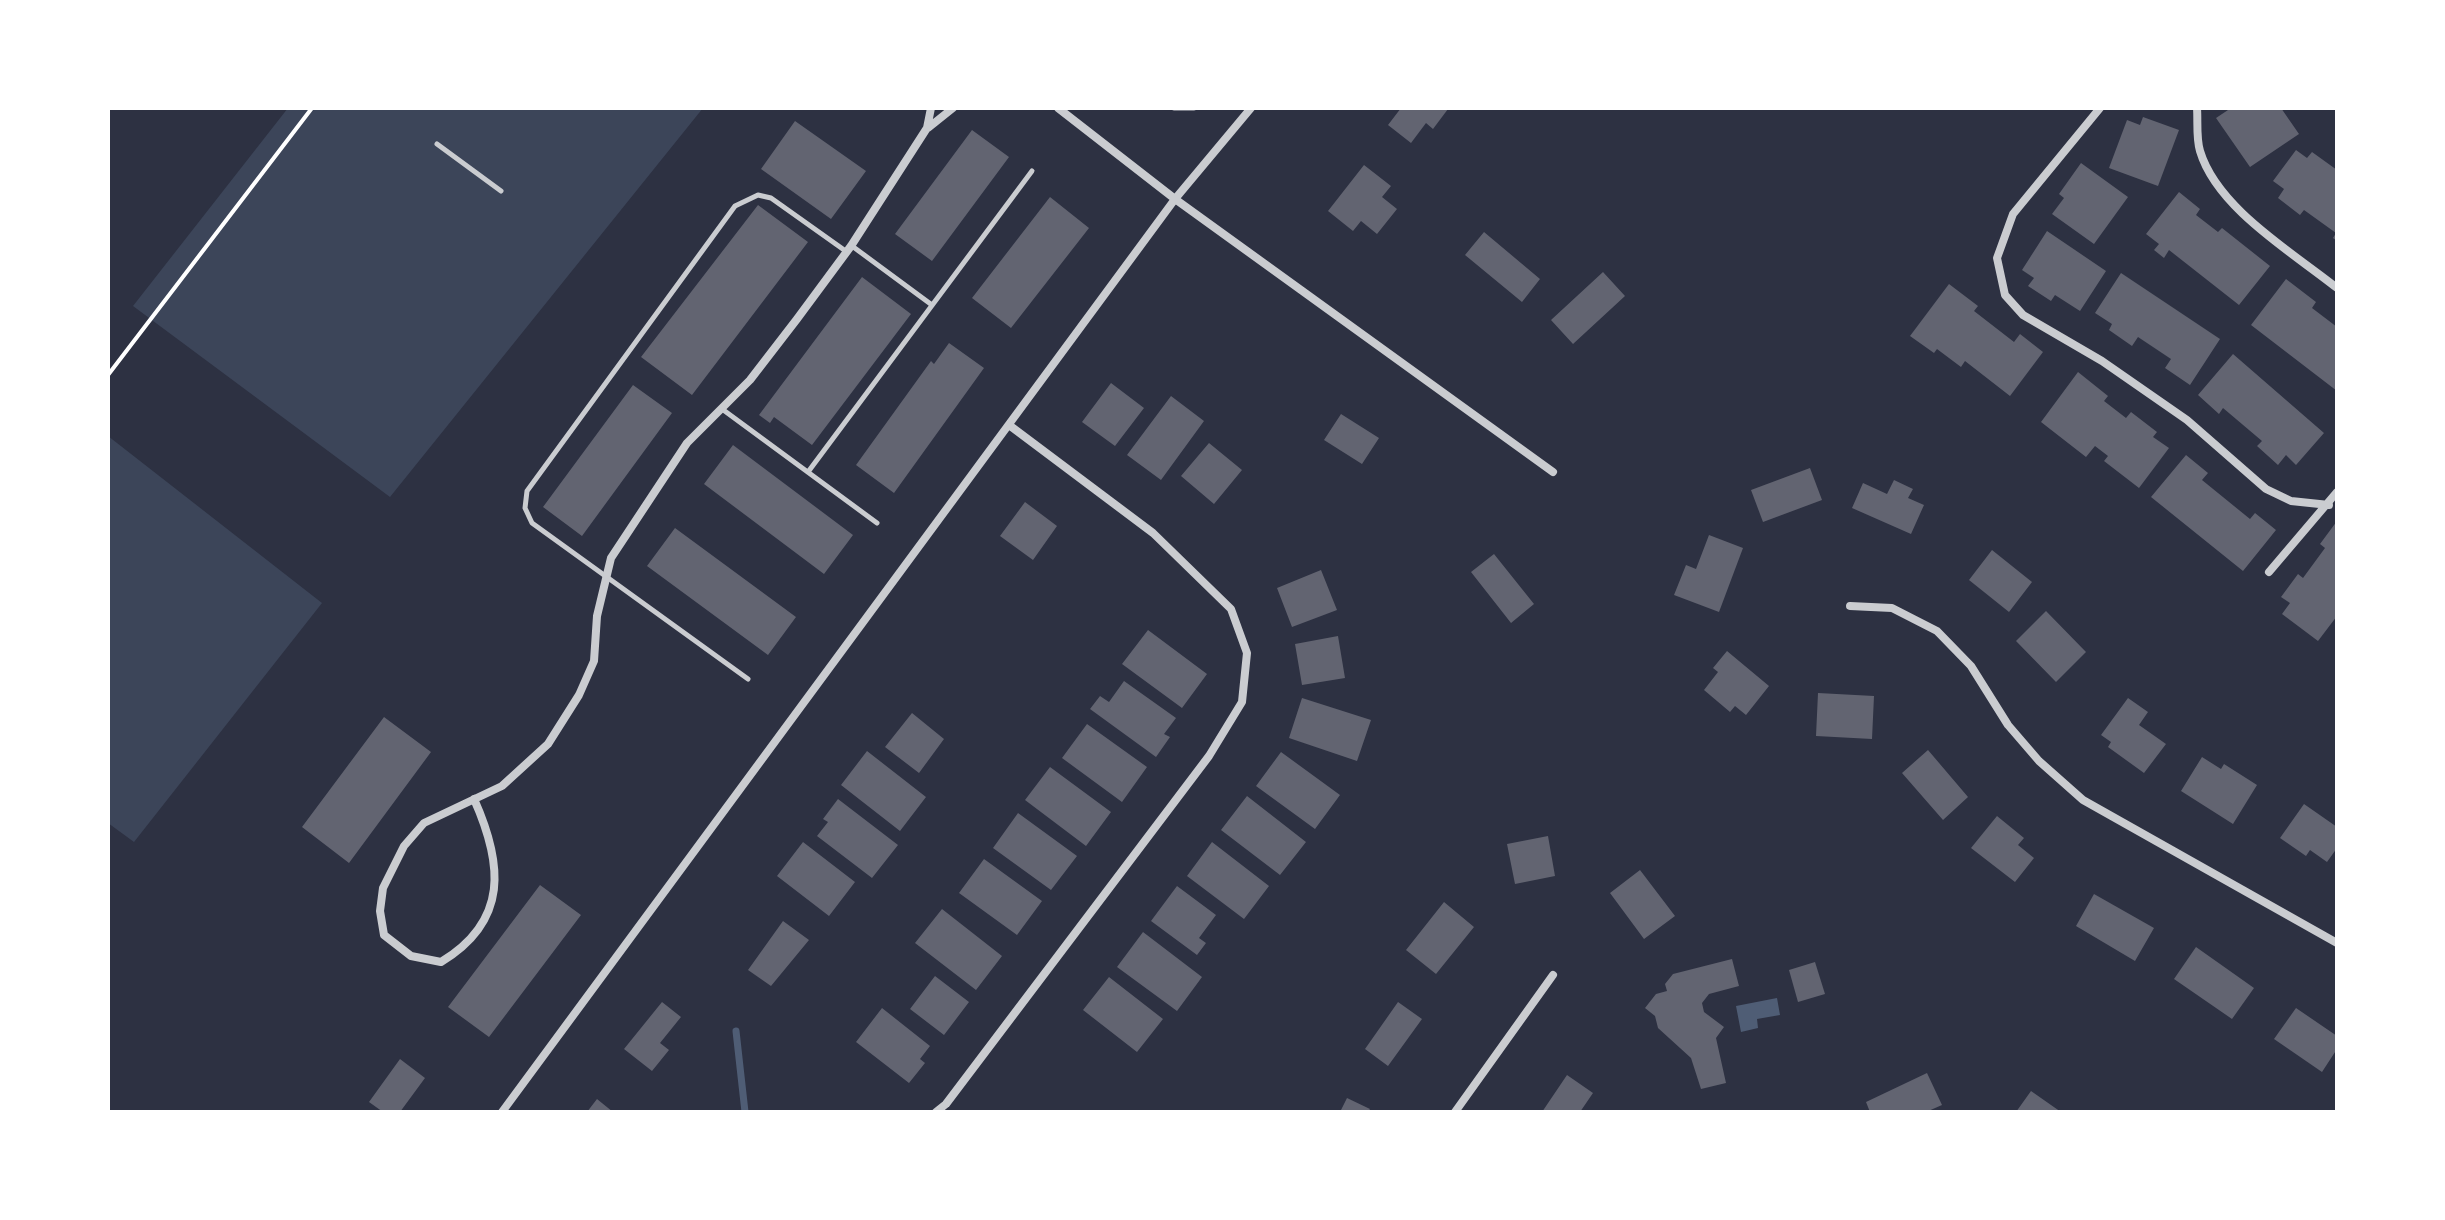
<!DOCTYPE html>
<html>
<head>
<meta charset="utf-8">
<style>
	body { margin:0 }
	#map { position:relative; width:2445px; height:1220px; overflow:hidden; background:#2d3142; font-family:Arial,sans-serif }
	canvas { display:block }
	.frame { position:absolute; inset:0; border:110px solid #fff; pointer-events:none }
</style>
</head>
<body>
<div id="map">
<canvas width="2445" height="1220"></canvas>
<div class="frame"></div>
</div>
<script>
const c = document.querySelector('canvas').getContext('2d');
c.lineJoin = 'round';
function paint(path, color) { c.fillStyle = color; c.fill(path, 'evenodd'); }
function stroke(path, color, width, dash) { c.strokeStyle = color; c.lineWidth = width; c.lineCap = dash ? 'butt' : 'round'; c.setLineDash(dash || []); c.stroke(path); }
const green = new Path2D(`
	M288,108H703L390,497L133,306Z
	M108,436L322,603L134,842L108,823Z`);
const water = new Path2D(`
	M1777,998L1780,1015L1757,1019L1758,1028L1741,1032L1736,1006Z`);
const stream = new Path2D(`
	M736,1031L745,1112`);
const building = new Path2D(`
	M1401,108H1447L1448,109L1433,129L1426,123L1411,143L1388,125Z
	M2231,108H2281L2299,134L2250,167L2216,118Z
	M2143,117L2179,130L2158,186L2109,168L2127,120L2140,125Z
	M795,121L866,171L831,219L761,169Z
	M972,130L1009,157L932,261L895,234Z
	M2296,150L2307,158L2312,152L2337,170V241L2333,238L2336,233L2304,210L2300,215L2278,198L2284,189L2273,181Z
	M2081,163L2128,197L2094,244L2052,214L2064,198L2059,194Z
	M1364,165L1391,186L1382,197L1397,209L1377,234L1361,221L1353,231L1328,211Z
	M2179,192L2200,209L2196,215L2218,232L2222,228L2270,266L2239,305L2169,250L2164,258L2154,250L2159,244L2146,234Z
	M1050,197L1089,228L1011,328L972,298Z
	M758,205L808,242L692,395L641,357Z
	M2047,231L2106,271L2080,311L2055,295L2051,301L2028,286L2034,278L2022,270Z
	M1484,232L1540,279L1522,302L1465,255Z
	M1603,272L1625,296L1573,344L1551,320Z
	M2121,273L2220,339L2190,385L2165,368L2171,359L2138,337L2132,346L2109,330L2112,324L2095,313Z
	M862,277L911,314L812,445L774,417L770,423L759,415Z
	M2286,279L2316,302L2312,308L2337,327V391L2251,325Z
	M1949,284L1978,306L1974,311L2014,342L2020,334L2043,352L2010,396L1965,361L1961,367L1937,349L1934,353L1910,336Z
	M949,343L984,368L894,493L856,465L931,361L934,364Z
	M2233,354L2324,433L2296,465L2286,455L2278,465L2257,446L2262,441L2223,408L2219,414L2198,395Z
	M2078,372L2108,396L2104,401L2126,418L2131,412L2157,432L2153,437L2169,448L2139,488L2104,461L2108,456L2095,446L2086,457L2041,422Z
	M1111,383L1144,408L1115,446L1082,422Z
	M633,385L672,413L582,536L543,507Z
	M1171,396L1204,421L1161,480L1127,455Z
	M1341,414L1379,438L1362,464L1324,440Z
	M1209,443L1242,470L1214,504L1181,476Z
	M733,445L853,535L824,574L704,484Z
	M2186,455L2208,473L2202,480L2250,519L2255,513L2276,530L2243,571L2151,497Z
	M1810,468L1822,500L1763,522L1751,490Z
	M1894,480L1913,489L1908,498L1924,505L1911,534L1852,508L1863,483L1887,494Z
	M1025,502L1057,526L1033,560L1000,536Z
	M2337,521V616L2318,641L2282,614L2290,603L2281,597L2298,574L2303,578L2325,548L2320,544Z
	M675,528L796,617L768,655L647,566Z
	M1709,535L1743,548L1719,612L1674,595L1686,565L1696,569Z
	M1992,550L2032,582L2009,612L1969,580Z
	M1494,554L1534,604L1511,623L1471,572Z
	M1321,570L1337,610L1292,627L1277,588Z
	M2046,611L2086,652L2056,682L2016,641Z
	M1148,630L1207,674L1182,708L1122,664Z
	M1338,636L1345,678L1302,685L1295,644Z
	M1727,651L1769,686L1746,715L1735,706L1730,712L1704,690L1718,672L1713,668Z
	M1124,681L1176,718L1164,734L1170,737L1156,757L1090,709L1100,696L1109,702Z
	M1818,693L1874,696L1872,739L1816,736Z
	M1302,698L1371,720L1357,761L1289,738Z
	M2128,698L2148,712L2139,725L2166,744L2144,773L2108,747L2111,742L2101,735Z
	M912,713L944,739L919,773L885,747Z
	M384,717L431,752L349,863L302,827Z
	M1087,724L1147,767L1122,802L1062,758Z
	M1928,750L1968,797L1943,820L1902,773Z
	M867,751L926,797L900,831L841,785Z
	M1281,752L1340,795L1315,829L1256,786Z
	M2202,757L2221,769L2224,764L2257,785L2233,824L2181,791Z
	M1050,767L1111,812L1086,846L1025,800Z
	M1247,796L1306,842L1280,875L1221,830Z
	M838,799L898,845L872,878L817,836L828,822L823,819Z
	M2304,804L2337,827V848L2327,862L2310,850L2306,856L2280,838Z
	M1018,813L1077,856L1051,890L993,848Z
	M1997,816L2024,838L2018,845L2034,858L2015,882L1971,848Z
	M1548,836L1555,876L1515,884L1507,844Z
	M803,842L855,882L829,916L777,876Z
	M1212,842L1269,886L1244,919L1187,876Z
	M984,859L1042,901L1017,935L959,893Z
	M1640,870L1675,916L1644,939L1610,893Z
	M540,885L581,915L489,1037L448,1007Z
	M1177,886L1216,915L1199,938L1206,943L1197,955L1151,921Z
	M2094,894L2154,928L2135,961L2076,926Z
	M1444,902L1474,927L1436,974L1406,950Z
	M942,909L1002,956L976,990L915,943Z
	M783,921L809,940L771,986L748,970Z
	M1143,932L1202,977L1177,1011L1117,967Z
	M2196,947L2254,988L2232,1019L2174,979Z
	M1732,959L1739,986L1709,994L1702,1003L1704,1012L1724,1027L1716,1038L1726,1083L1701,1089L1691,1058L1658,1028L1655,1016L1645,1008L1656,994L1667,991L1665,984L1673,974Z
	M1815,962L1825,994L1798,1002L1789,970Z
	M935,976L969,1002L944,1035L910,1009Z
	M1109,977L1163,1019L1137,1052L1083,1010Z
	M662,1002L681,1017L660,1043L669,1050L652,1071L624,1049Z
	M1398,1002L1422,1019L1388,1066L1365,1049Z
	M882,1008L930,1046L920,1059L925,1063L909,1083L856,1042Z
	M2296,1008L2337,1036V1049L2322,1072L2274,1039Z
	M400,1059L425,1078L400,1112H383L369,1102Z
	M1927,1073L1942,1105L1926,1112H1870L1866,1102Z
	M1567,1075L1593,1093L1580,1112H1542Z
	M2031,1091L2061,1112H2016Z
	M1347,1098L1370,1109L1368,1112H1340Z
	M597,1099L613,1112H587Z`);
const path = new Path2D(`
	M108,375L312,108`);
const service = new Path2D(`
	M1174,108H1194
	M437,144L501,191
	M852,246L932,305
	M722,409L877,523
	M808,472L1032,171
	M748,679L532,523L525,508L527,491L735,206L758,195L771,198L847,252`);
const minor = new Path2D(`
	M1058,108L1175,199L1553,472
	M2100,108L2013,214L1997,258L2005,295L2023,315L2102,361L2187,420L2266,489L2291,501L2329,505
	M2197,108C2198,121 2196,138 2200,151C2217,208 2292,252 2337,288
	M928,128L953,108
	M2269,572L2337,492
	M1850,606L1892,608L1937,631L1971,666L2008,725L2039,761L2083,800L2337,943
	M474,799C503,864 509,921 441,962L411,956L384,935L380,911L383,888L404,846L424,823L502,786L548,744L579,695L594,661L597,616L611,558L687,443L750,380L797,319L851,246L927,128L931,108
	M502,1112L1175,199L1251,108
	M936,1112L946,1104L1209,756L1242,702L1247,653L1231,609L1153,533L1009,425
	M1455,1112L1553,975`);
paint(green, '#3c4559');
paint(water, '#4f5d75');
stroke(stream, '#4f5d75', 7);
paint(building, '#626471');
stroke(path, '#fff', 4);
stroke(service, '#caccd0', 5);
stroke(minor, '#caccd0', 8);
</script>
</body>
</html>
